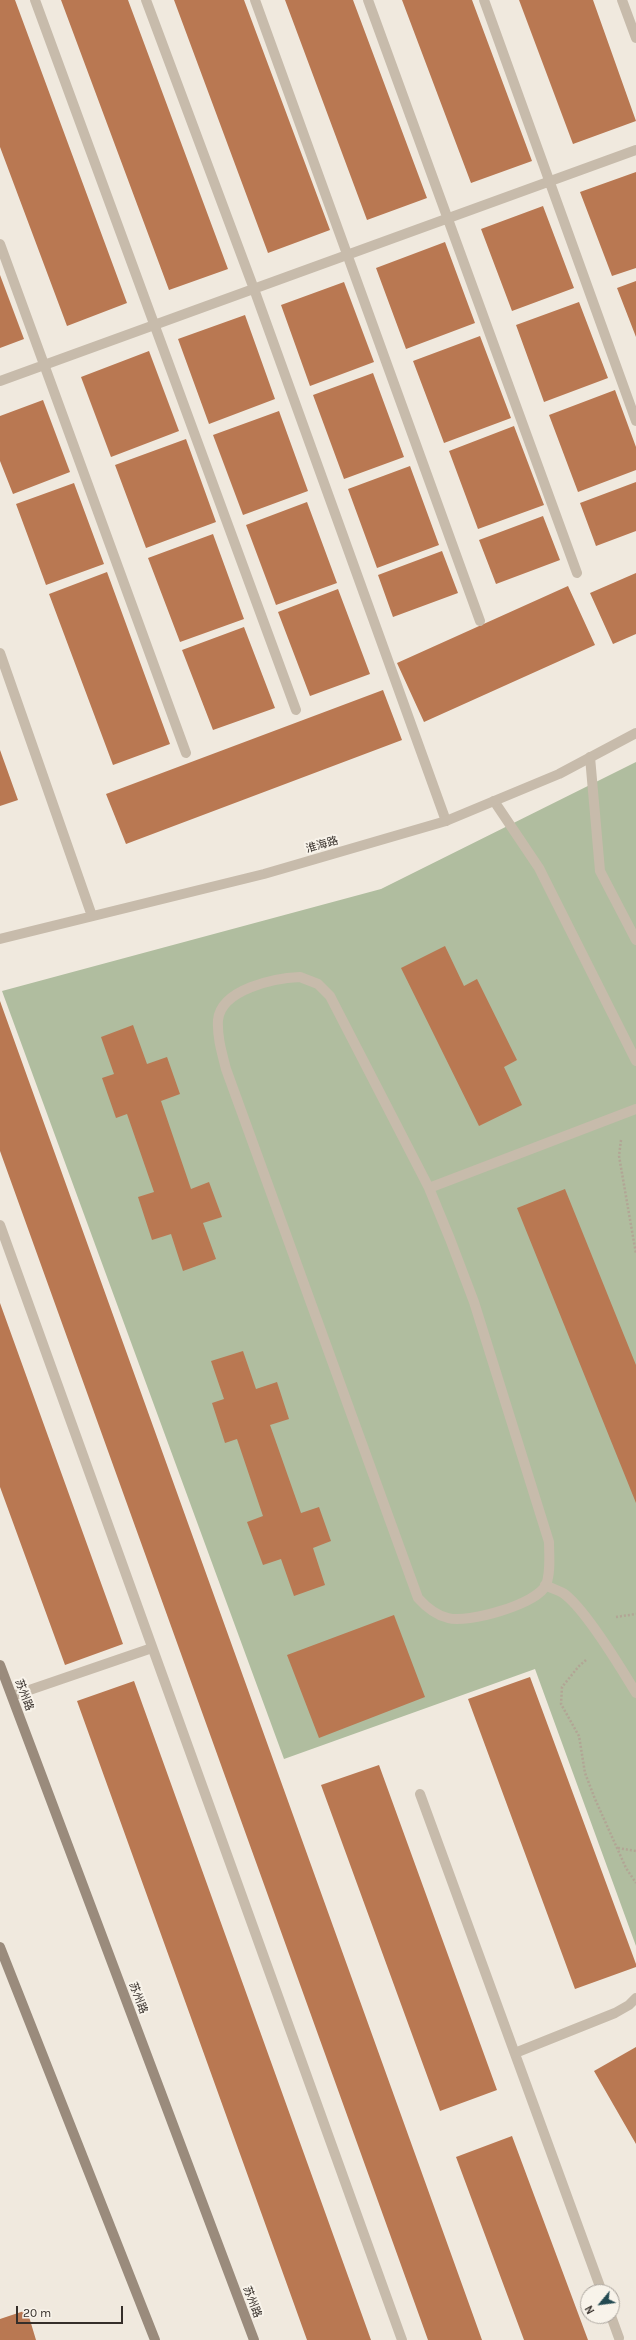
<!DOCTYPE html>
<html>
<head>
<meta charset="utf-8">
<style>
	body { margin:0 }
	#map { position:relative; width:636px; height:2340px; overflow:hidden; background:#f0e9de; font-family:Karla,sans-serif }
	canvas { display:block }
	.north { position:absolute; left:580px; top:2284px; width:40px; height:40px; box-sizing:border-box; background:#f8f3ea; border:1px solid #aaa49d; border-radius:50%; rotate:241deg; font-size:11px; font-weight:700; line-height:16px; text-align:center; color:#352e29 }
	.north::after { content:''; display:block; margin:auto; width:14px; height:18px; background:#234a52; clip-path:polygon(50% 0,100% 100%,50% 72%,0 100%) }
	.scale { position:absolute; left:16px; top:2306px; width:107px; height:18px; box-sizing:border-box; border:2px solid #352e29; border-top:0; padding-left:5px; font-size:12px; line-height:14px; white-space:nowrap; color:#352e29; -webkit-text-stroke:3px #f8f3ea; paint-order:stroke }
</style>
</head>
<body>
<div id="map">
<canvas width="636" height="2340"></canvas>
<div class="north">N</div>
<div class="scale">20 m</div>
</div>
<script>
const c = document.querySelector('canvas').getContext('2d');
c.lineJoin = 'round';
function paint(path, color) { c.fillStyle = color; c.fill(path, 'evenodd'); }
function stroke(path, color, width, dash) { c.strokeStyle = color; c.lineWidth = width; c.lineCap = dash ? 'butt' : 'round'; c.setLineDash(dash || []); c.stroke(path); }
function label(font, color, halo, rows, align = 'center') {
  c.font = font + ' Karla,"Noto Sans SC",sans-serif'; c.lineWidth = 4; c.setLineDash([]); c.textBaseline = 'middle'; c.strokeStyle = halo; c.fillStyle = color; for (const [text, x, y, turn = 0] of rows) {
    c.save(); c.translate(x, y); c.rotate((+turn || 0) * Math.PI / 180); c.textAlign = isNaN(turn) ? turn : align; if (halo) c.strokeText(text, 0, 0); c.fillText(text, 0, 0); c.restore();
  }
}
const green = new Path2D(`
	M636,762V1946L535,1669L284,1759L2,991L381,889Z`);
const building = new Path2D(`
	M0,0H15L127,303L67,326L0,147Z
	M61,0H128L228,269L169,290Z
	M174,0H244L330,230L268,253Z
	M285,0H353L427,198L367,220Z
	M402,0H472L532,161L471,183Z
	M519,0H593L636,121L573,144Z
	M636,172V268L612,276L580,192Z
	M543,206L574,288L512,311L481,229Z
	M445,242L475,323L406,349L376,268Z
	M0,275L24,339L0,348Z
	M636,281V337L617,288Z
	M344,282L374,362L310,386L281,305Z
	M579,302L608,378L544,402L516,325Z
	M245,315L275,399L209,424L178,339Z
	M480,336L511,418L444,443L413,361Z
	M149,351L179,431L111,457L81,377Z
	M373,373L404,457L344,479L313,395Z
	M615,390L636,447V470L578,492L549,415Z
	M43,400L70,472L13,494L0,461V416Z
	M279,411L308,491L243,515L213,435Z
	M514,426L544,505L478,529L449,451Z
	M186,439L216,522L146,548L115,465Z
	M410,466L439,545L377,568L348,489Z
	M636,482V531L596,546L580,503Z
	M74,483L104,564L46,585L16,504Z
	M307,502L337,583L276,605L246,525Z
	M543,516L560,560L496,584L479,540Z
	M213,534L244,619L180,642L148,558Z
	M442,551L458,593L393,617L378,575Z
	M107,572L170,744L113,765L49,594Z
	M636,573V634L613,644L590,593Z
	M568,586L595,645L424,722L397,663Z
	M338,589L370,674L310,696L278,612Z
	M244,627L275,708L213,730L182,650Z
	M383,690L402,740L126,844L106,794Z
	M0,750L18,800L0,806Z
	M445,946L464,986L477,979L517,1060L504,1067L522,1105L479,1126L401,968Z
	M0,1001L482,2340H428L0,1151Z
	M133,1025L147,1064L167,1057L180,1094L161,1101L191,1189L209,1182L222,1217L203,1223L216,1259L183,1271L171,1234L152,1240L138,1197L154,1192L127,1114L116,1118L102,1078L114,1074L101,1037Z
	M565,1189L636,1365V1503L517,1208Z
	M0,1303L123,1644L65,1665L0,1487Z
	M243,1351L256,1389L277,1382L289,1419L270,1425L301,1513L319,1507L331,1541L313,1548L325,1585L294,1596L281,1559L263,1565L247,1522L263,1516L237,1439L225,1443L212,1403L224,1399L211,1361Z
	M394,1615L425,1697L319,1738L287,1655Z
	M530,1677L636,1964V1967L575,1989L468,1699Z
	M134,1681L371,2340H307L77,1701Z
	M379,1765L497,2090L440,2111L321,1785Z
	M636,2047V2144L594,2071Z
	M512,2136L588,2340H524L456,2157Z
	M27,2310L36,2340H0V2319Z`);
const path = new Path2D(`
	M621,1140L619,1156L636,1254
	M616,1617L636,1614
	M586,1660L579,1666L562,1687L561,1704L579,1736L585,1773L595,1799L626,1868L636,1883
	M618,1848L636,1851`);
const lane = new Path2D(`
	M35,0L296,710
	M146,0L254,289L446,821
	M255,0L480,621
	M368,0L577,573
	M484,0L636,421
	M622,0L636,38
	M0,244L186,753
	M0,381L636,150
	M590,757L600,871L636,940
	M494,801L539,868L636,1061
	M300,977L318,984L330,996L429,1188L450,1239L474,1302L549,1542C549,1555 551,1572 546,1585C537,1604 467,1624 448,1618C435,1615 426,1607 418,1598L226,1069C222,1053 217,1037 218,1020C221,989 275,978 300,977Z
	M429,1188L636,1109
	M545,1585C551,1588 558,1590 563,1593C585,1608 621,1668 636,1693
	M12,1696L152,1648
	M420,1794L602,2292
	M515,2053L615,2013L629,2005L636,1998
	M611,2316L619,2338`);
const street = new Path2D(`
	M0,653L92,916
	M0,939L264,874L446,821L559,774L636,733
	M0,1225L402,2340`);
const secondary = new Path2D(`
	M0,1665L254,2340
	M0,1947L155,2340`);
const streetNames = [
	["淮海路",322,845,-16],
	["苏州路",24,1695,69],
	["苏州路",138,1998,69],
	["苏州路",252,2302,69]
];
paint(green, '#b0bd9f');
paint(building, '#b97852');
stroke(path, '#b2a595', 2.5, [2, 2]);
stroke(lane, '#c7bbab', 10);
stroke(street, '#c7bbab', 10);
stroke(secondary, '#9a8b7c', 10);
label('11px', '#352e29', '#f8f3ea', streetNames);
</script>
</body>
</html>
